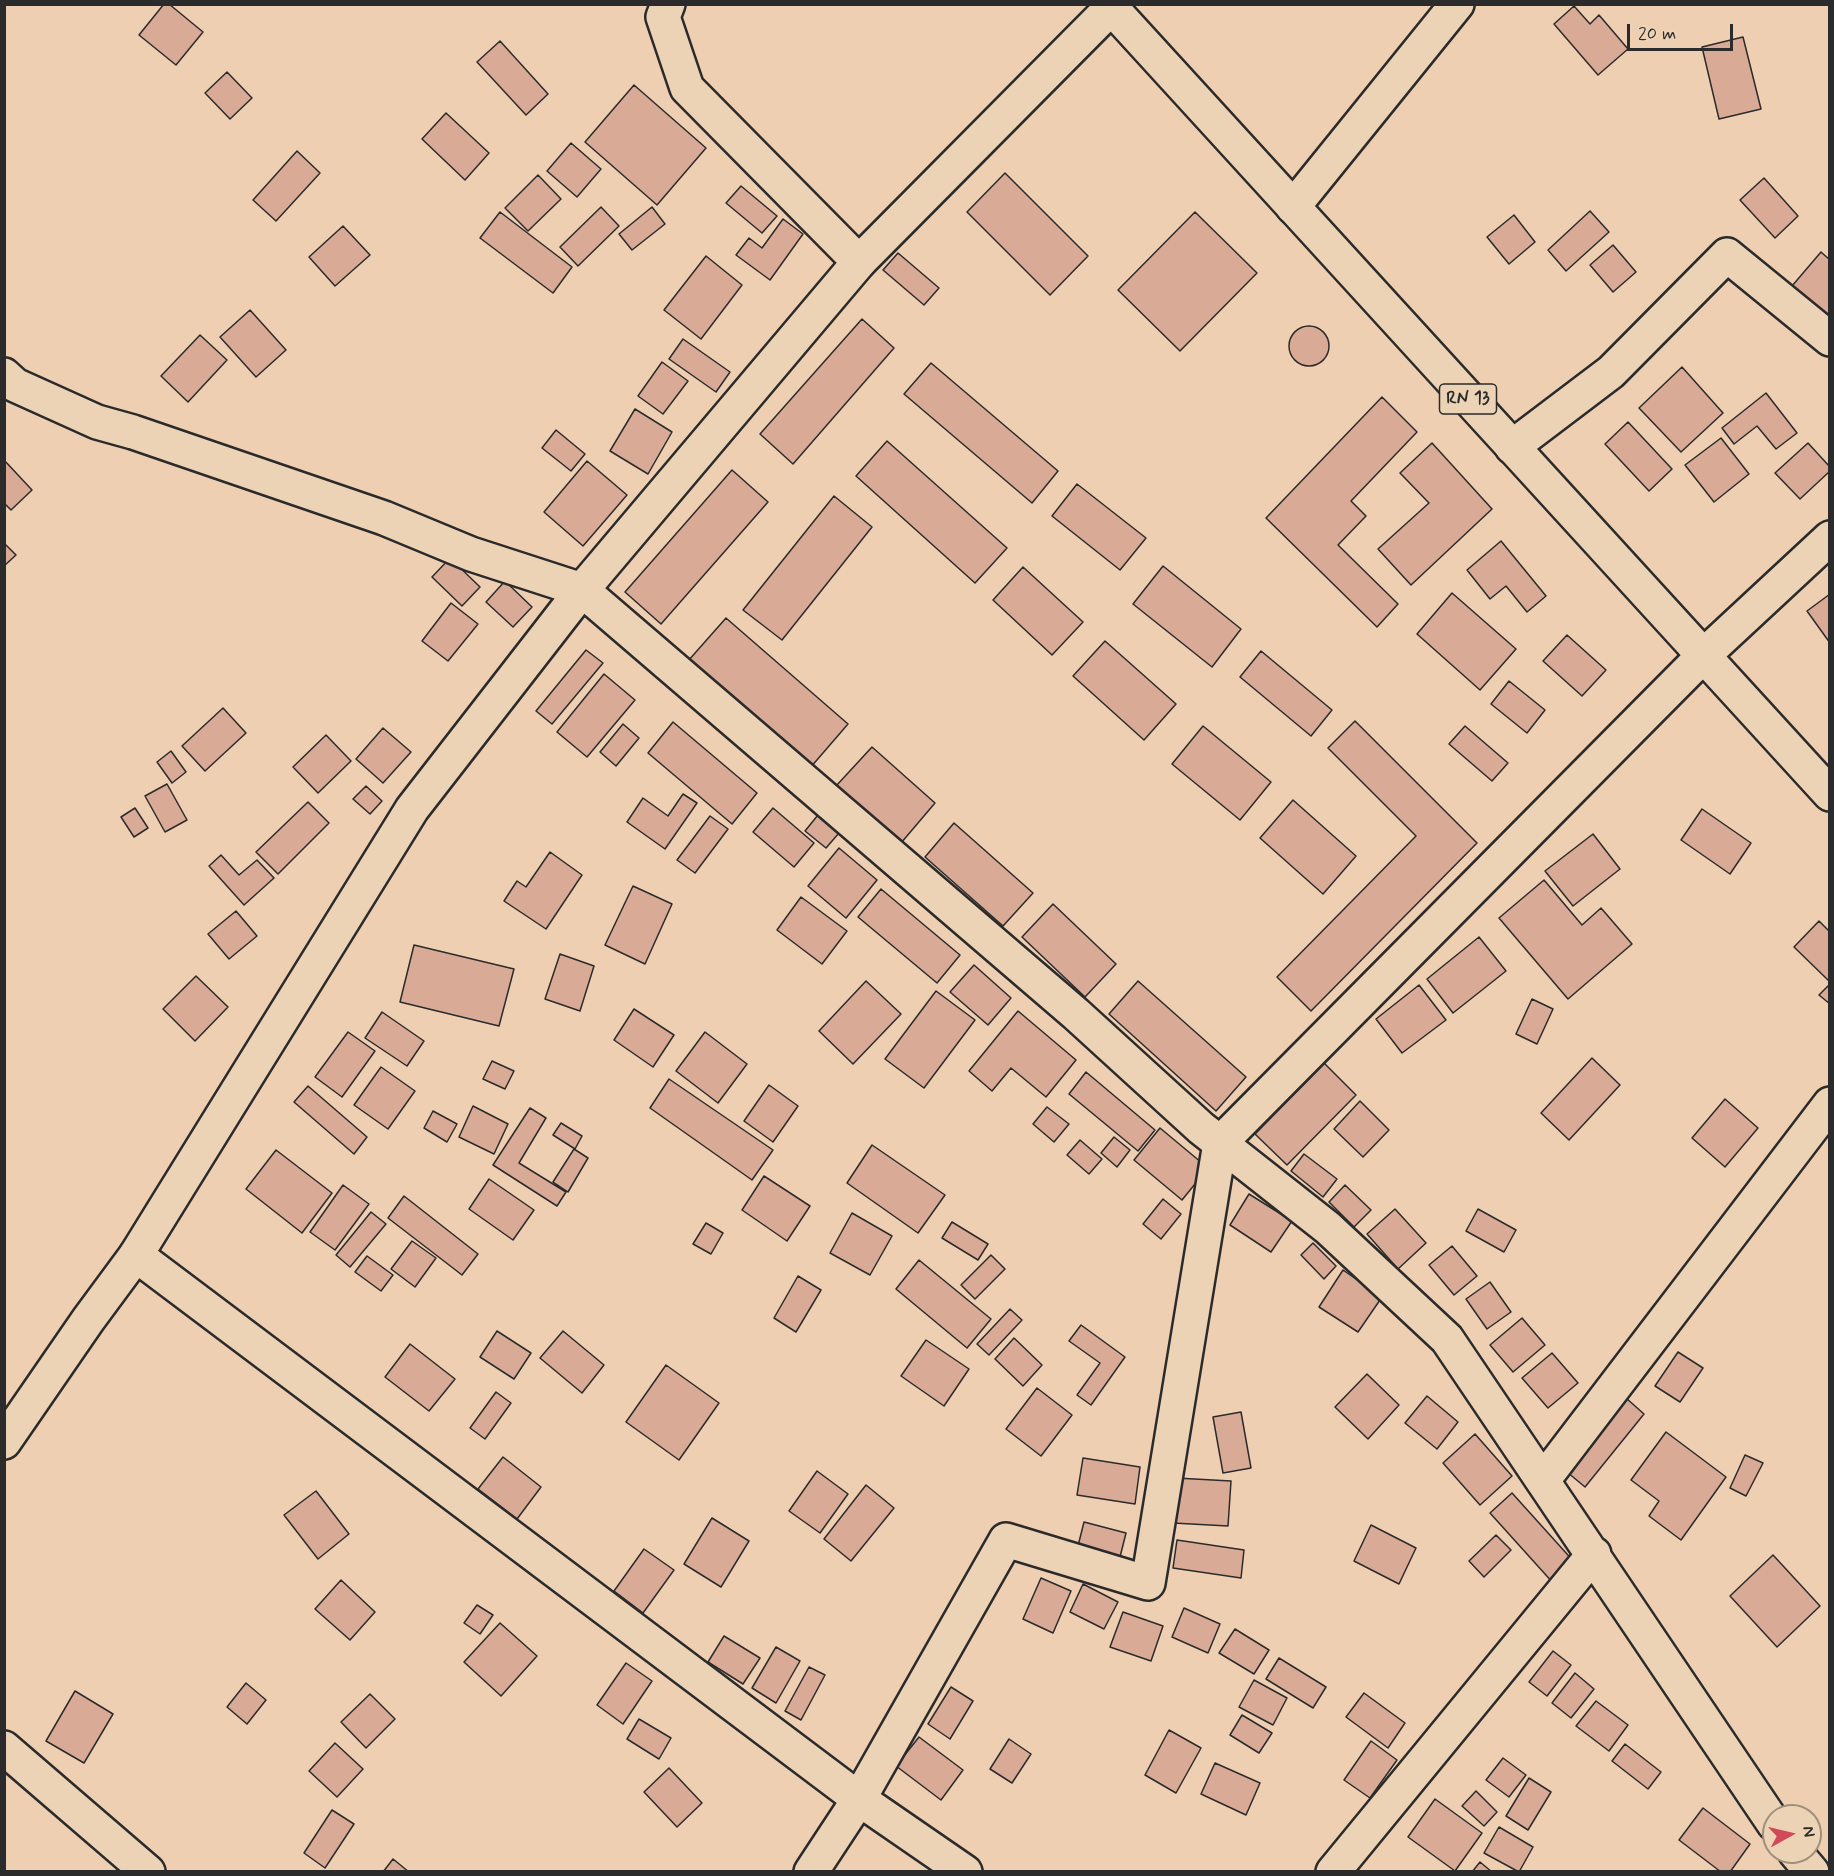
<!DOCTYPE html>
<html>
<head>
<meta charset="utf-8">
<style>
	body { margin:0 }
	#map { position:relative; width:1834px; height:1876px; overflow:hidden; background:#efcfb2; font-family:Mynerve,sans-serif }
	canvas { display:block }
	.frame { position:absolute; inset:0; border:6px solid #2b2b2b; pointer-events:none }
	.north { position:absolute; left:1762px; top:1804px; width:60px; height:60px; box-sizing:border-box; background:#edd3b5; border:2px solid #9f907e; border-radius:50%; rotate:82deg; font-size:16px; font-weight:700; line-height:24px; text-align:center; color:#2b2b2b }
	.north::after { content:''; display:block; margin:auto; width:21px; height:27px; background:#d1495b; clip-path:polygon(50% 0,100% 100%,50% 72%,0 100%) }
	.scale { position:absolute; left:1627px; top:24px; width:106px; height:27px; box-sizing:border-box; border:3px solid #2b2b2b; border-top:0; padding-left:8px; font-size:18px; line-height:21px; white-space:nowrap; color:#2b2b2b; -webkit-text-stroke:4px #edd3b5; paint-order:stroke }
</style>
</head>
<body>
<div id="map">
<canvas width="1834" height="1876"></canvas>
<div class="frame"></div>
<div class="north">N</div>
<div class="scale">20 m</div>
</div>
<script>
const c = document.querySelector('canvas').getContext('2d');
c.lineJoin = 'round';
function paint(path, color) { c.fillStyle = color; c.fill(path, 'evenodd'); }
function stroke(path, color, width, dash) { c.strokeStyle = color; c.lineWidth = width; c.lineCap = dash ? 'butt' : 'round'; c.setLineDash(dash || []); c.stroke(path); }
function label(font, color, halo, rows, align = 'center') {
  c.font = font + ' Mynerve,sans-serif'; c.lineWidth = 4.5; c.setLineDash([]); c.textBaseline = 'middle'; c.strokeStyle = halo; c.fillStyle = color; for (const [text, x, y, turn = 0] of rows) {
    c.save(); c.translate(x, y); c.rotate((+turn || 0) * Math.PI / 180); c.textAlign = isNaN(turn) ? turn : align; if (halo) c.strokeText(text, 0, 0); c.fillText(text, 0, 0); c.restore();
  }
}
const building = new Path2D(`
	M164,4H169L203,32L176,65L139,35Z
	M1574,6L1590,24L1599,15L1628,49L1598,75L1554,24Z
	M1743,37L1761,109L1719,119L1702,47Z
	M500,41L548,94L526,115L477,62Z
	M227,72L252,98L230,119L205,93Z
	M634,85L706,148L657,205L585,142Z
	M446,113L489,153L465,180L422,139Z
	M571,143L601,169L577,197L547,171Z
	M297,151L320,173L276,221L253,200Z
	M1005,173L1088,256L1050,295L967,212Z
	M538,175L561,199L528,231L505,208Z
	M1764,178L1798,216L1775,238L1740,200Z
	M741,186L777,216L762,233L726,203Z
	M601,207L619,226L578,266L560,247Z
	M652,207L665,224L632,250L619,234Z
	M1590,211L1609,232L1566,271L1548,250Z
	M500,212L572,267L553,293L480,238Z
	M1195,212L1257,273L1180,351L1118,290Z
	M1514,215L1535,242L1509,264L1487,237Z
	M783,219L803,234L770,280L736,255L749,238L762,248Z
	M343,226L370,255L335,286L309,257Z
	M1613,245L1636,272L1613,292L1590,265Z
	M1821,252L1830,260V319L1792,286Z
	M898,253L939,288L924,305L883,270Z
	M706,256L742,285L701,339L664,310Z
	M250,310L286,350L256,377L220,337Z
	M862,319L894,348L793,464L760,434Z
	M1289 346a20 20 0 1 1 40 0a20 20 0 1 1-40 0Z
	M200,335L227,360L188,402L161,376Z
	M683,339L730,372L716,392L669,359Z
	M662,362L688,381L663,414L638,396Z
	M931,363L1058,471L1032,503L904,394Z
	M1682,367L1723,413L1681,452L1639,408Z
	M1766,393L1797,433L1776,449L1757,426L1734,444L1722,428Z
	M1382,397L1417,432L1351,501L1366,516L1338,545L1398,604L1377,627L1266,518Z
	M635,409L672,432L648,474L610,451Z
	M1628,422L1672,469L1649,491L1605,444Z
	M556,430L585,454L571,471L542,448Z
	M1721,438L1749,474L1714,502L1685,465Z
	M887,441L1007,548L975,583L856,476Z
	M1432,443L1492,509L1411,585L1378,549L1429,503L1400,473Z
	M1808,443L1830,467V471L1800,499L1775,473Z
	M4,460L32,490L11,510L4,503Z
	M587,461L627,495L583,546L544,512Z
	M732,470L768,502L661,624L625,592Z
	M1077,484L1146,538L1120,570L1052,516Z
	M834,496L872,527L782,640L743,610Z
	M1501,541L1546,596L1527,612L1506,586L1490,599L1467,570Z
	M4,543L16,555L4,566Z
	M450,558L480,587L462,606L432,577Z
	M1163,566L1241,629L1212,667L1133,604Z
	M1023,567L1083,622L1052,655L993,600Z
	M505,581L532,607L513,627L486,602Z
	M1452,593L1516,649L1480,690L1417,634Z
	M1830,594V643L1807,611Z
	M451,603L478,624L448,661L422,641Z
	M726,618L848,724L810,768L688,661Z
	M1567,635L1606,670L1582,696L1543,661Z
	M1105,641L1176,704L1144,740L1073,676Z
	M586,650L603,663L552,724L536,711Z
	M1261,651L1332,710L1311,736L1240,677Z
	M604,674L635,700L587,757L557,732Z
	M1509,681L1545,710L1527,733L1491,704Z
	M223,708L246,733L205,771L182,746Z
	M1355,721L1477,843L1311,1011L1277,977L1416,836L1328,748Z
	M673,722L757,793L732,824L648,753Z
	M623,724L639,738L616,766L600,752Z
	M1203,726L1271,782L1240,820L1172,764Z
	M1465,726L1508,763L1492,781L1449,744Z
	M383,728L411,752L383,783L356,759Z
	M326,735L351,761L318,793L293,767Z
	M872,747L935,803L901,843L836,786Z
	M171,751L186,772L172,783L157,762Z
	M167,784L187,820L165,832L145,796Z
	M366,786L382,801L370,814L353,799Z
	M683,794L697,803L665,849L627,822L643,798L668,816Z
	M1293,800L1356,856L1323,894L1260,838Z
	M308,802L329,823L278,874L256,852Z
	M135,808L148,828L134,837L121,817Z
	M773,808L814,843L794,867L753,832Z
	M1702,809L1751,843L1730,874L1681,840Z
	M818,815L839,833L826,848L805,831Z
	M710,816L728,829L695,873L677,860Z
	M954,823L1033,893L1003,926L925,857Z
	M1593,834L1620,869L1573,906L1545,871Z
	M839,848L877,880L846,918L808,886Z
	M550,852L582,875L546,929L504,901L517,881L526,887Z
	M221,855L239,875L257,860L274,878L244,905L209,866Z
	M1544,880L1582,925L1601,908L1632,944L1568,999L1499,918Z
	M633,886L672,904L645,964L605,945Z
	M881,889L960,955L937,983L858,917Z
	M801,897L847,931L822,964L777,930Z
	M1053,904L1116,964L1085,997L1022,937Z
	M236,911L257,936L229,959L208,934Z
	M1819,921L1830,932V982L1794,947Z
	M1479,937L1506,971L1453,1013L1427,979Z
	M414,945L514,969L499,1026L400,1002Z
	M560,954L594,966L580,1011L545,999Z
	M974,965L1011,998L988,1025L950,992Z
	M196,976L228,1007L195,1041L163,1009Z
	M866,981L901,1014L853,1064L819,1031Z
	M1138,981L1246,1077L1216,1111L1109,1014Z
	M1830,984V1004L1819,995Z
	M1419,985L1446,1020L1402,1053L1376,1019Z
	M936,991L975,1020L924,1088L885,1059Z
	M1532,999L1553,1009L1537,1044L1516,1034Z
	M634,1009L674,1035L653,1067L614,1040Z
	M1018,1011L1076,1060L1046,1097L1011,1068L992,1091L969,1071Z
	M382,1012L424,1041L407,1066L365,1038Z
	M348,1032L375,1051L342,1097L315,1077Z
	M705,1032L747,1064L718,1103L676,1071Z
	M1592,1058L1620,1085L1569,1140L1541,1113Z
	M492,1061L514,1071L505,1089L483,1079Z
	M1324,1063L1356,1095L1287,1165L1255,1134Z
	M381,1067L415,1091L388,1129L354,1105Z
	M1086,1072L1155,1130L1138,1151L1069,1094Z
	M669,1079L773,1150L752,1180L650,1108Z
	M769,1085L798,1106L773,1142L744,1121Z
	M308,1086L367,1137L354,1154L294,1102Z
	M1725,1099L1758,1128L1725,1167L1692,1138Z
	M1360,1101L1389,1130L1363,1157L1334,1129Z
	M473,1106L508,1124L494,1154L459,1137Z
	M1047,1107L1069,1124L1054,1142L1033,1124Z
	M530,1108L546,1118L519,1163L566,1192L557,1206L493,1165Z
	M433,1111L457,1124L447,1142L424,1128Z
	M561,1123L582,1136L575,1149L553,1135Z
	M1160,1128L1208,1168L1182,1200L1134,1160Z
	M1114,1137L1130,1150L1117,1167L1101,1153Z
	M1080,1140L1102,1159L1089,1174L1067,1155Z
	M872,1145L945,1195L918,1233L847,1183Z
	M574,1149L588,1158L568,1192L553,1182Z
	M276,1150L332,1193L302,1233L246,1189Z
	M1304,1154L1337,1179L1323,1197L1291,1171Z
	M764,1176L810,1206L787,1241L742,1210Z
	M489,1179L534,1210L513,1240L469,1209Z
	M343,1185L369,1204L335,1250L310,1232Z
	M1345,1185L1371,1210L1354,1227L1329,1202Z
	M1249,1194L1292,1221L1271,1252L1230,1225Z
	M404,1196L478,1254L462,1275L388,1218Z
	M1163,1199L1181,1214L1161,1239L1143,1224Z
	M1395,1209L1426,1243L1398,1269L1367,1234Z
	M1478,1209L1516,1230L1504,1252L1466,1231Z
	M371,1212L386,1224L350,1267L336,1255Z
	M852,1213L892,1236L870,1275L830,1253Z
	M952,1222L988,1244L978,1260L942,1238Z
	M706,1223L723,1233L711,1254L693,1244Z
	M412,1241L436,1258L415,1287L391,1269Z
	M1313,1243L1336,1266L1324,1279L1301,1255Z
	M1452,1246L1477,1276L1454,1295L1429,1265Z
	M991,1255L1005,1269L975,1299L961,1285Z
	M367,1256L393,1275L381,1291L355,1272Z
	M919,1260L991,1319L967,1348L896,1289Z
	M1343,1270L1382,1297L1358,1332L1319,1307Z
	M798,1276L821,1290L796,1332L774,1318Z
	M1490,1282L1511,1312L1487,1329L1466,1299Z
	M1010,1309L1022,1320L989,1355L977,1344Z
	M1522,1318L1545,1345L1513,1372L1490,1345Z
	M1081,1325L1125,1357L1091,1405L1077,1395L1100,1363L1069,1341Z
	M497,1331L531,1353L514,1379L480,1357Z
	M563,1331L604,1365L582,1393L540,1358Z
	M1014,1338L1042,1365L1023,1386L995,1359Z
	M926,1340L969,1369L944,1406L901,1376Z
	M410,1344L455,1379L429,1411L385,1377Z
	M1678,1352L1703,1368L1680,1402L1655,1386Z
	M1552,1353L1578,1383L1548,1408L1522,1378Z
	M666,1365L719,1403L679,1460L626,1422Z
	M1367,1374L1399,1405L1368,1439L1335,1407Z
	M1037,1388L1072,1415L1041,1456L1006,1429Z
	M496,1392L511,1403L485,1439L470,1428Z
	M1427,1396L1458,1422L1437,1449L1405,1423Z
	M1626,1398L1644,1414L1585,1487L1567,1472Z
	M1241,1412L1251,1468L1223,1473L1213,1417Z
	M1666,1432L1726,1477L1681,1540L1649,1516L1659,1501L1631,1480Z
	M1475,1434L1512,1476L1480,1505L1443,1463Z
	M1745,1455L1763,1463L1746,1496L1730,1488Z
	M503,1457L541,1487L517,1519L478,1489Z
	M1083,1458L1140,1467L1135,1504L1077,1495Z
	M817,1471L848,1494L820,1533L789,1511Z
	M1176,1478L1231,1481L1228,1526L1173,1523Z
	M866,1485L894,1508L851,1561L824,1539Z
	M316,1491L349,1534L318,1559L284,1515Z
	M1512,1493L1576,1564L1554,1584L1490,1513Z
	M712,1518L749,1541L721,1587L684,1564Z
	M1084,1522L1126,1533L1120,1557L1078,1546Z
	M1371,1525L1416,1548L1399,1584L1354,1561Z
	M1496,1535L1511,1550L1484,1577L1469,1561Z
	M1177,1540L1244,1550L1241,1578L1173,1568Z
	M644,1549L674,1570L643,1613L614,1591Z
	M1773,1555L1820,1606L1777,1647L1730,1596Z
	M1041,1578L1071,1591L1053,1633L1023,1619Z
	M341,1580L375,1612L350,1640L315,1609Z
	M1083,1584L1118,1602L1104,1629L1070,1612Z
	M477,1605L493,1615L480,1634L464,1623Z
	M1184,1608L1220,1624L1208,1653L1172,1637Z
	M1123,1612L1163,1626L1151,1661L1110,1647Z
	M500,1623L537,1656L501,1696L464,1662Z
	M1235,1629L1269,1650L1254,1674L1219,1653Z
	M724,1636L760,1658L743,1684L708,1662Z
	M776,1647L800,1661L776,1703L752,1688Z
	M1553,1651L1571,1665L1547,1696L1529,1682Z
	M1279,1658L1326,1687L1313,1708L1266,1679Z
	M626,1663L652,1681L623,1724L597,1705Z
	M809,1667L825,1675L801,1720L785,1711Z
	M1575,1673L1594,1689L1571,1718L1552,1703Z
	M1254,1680L1287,1698L1273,1725L1239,1707Z
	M246,1683L266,1700L247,1724L227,1707Z
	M951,1687L973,1701L950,1739L928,1724Z
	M75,1691L113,1714L84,1763L46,1741Z
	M1364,1693L1405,1723L1388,1748L1346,1717Z
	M370,1694L395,1719L366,1748L341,1722Z
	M1596,1701L1628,1725L1609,1751L1576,1726Z
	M1242,1715L1272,1733L1259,1753L1230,1735Z
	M639,1719L671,1738L659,1759L627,1739Z
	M1169,1730L1201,1748L1176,1793L1145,1775Z
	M919,1737L963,1770L941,1800L896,1766Z
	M1009,1739L1031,1754L1012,1783L990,1769Z
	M1371,1741L1397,1760L1370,1798L1344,1780Z
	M335,1743L363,1769L337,1797L309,1771Z
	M1625,1744L1661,1772L1648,1789L1612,1761Z
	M1503,1758L1526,1775L1509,1797L1486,1780Z
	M1215,1763L1260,1783L1246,1815L1201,1794Z
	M669,1768L702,1803L677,1827L644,1792Z
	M1529,1778L1551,1792L1528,1830L1506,1816Z
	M1476,1791L1497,1812L1484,1826L1462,1806Z
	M1435,1799L1482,1833L1455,1871L1408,1837Z
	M1703,1808L1750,1844L1730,1872H1721L1679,1840Z
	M332,1810L354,1824L325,1868L304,1853Z
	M1499,1827L1533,1847L1519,1872L1484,1853Z
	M393,1859L409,1872H383Z
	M1480,1862L1492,1872H1472Z`);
const minor = new Path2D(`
	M668,4L663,17L687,88L859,262
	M1293,207L1457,4
	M4,375L15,385L97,422L133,432L384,518L471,554L582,590L1076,1014L1201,1128L1328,1228L1447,1339L1774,1824
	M1512,447L1611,372L1727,255L1830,339
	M136,1255L859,1799L965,1872
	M1544,1479L1830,1104
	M4,1748L148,1872
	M1795,1852L1812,1872
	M811,1872L859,1799L1006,1540L1148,1583L1220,1143L1703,656L1830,538
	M1333,1872L1594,1554`);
const tertiary = new Path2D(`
	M4,1442L88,1320L136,1255L412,809L582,590L859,262L1111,8`);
const primary = new Path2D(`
	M1108,4L1830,794`);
const shields = [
	[1468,399,57]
];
const shieldNames = [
	["RN 13",1468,399]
];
paint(building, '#d9aa96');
stroke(building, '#2b2b2b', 1.5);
stroke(minor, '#2b2b2b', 38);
stroke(tertiary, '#2b2b2b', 38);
stroke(primary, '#2b2b2b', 38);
stroke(minor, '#edd3b5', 33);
stroke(tertiary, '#edd3b5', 33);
stroke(primary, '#edd3b5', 33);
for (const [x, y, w] of shields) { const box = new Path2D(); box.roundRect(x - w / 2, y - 15, w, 30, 4.5); c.fillStyle = '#edd3b5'; c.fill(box); stroke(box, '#2b2b2b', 1.5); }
label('bold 18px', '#2b2b2b', null, shieldNames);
</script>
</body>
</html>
